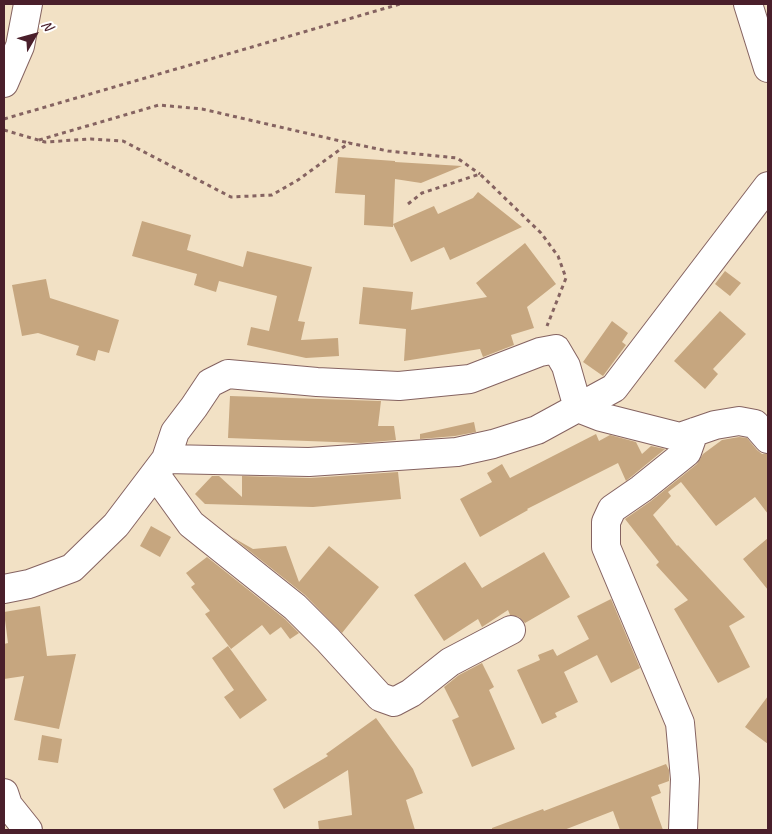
<!DOCTYPE html>
<html>
<head>
<meta charset="utf-8">
<style>
	body { margin:0 }
	#map { position:relative; width:772px; height:834px; overflow:hidden; background:#f2e1c5; font-family:Caveat,sans-serif }
	canvas { display:block }
	.frame { position:absolute; inset:0; border:5px solid #4a1f2b; pointer-events:none }
	.north { position:absolute; left:10px; top:10px; width:50px; height:50px; -webkit-text-stroke:4px #fff; paint-order:stroke; rotate:52deg; font-size:14px; font-weight:700; line-height:20px; text-align:center; color:#4a1f2b }
	.north::after { content:''; display:block; margin:auto; width:18px; height:22px; background:#4a1f2b; clip-path:polygon(50% 0,100% 100%,50% 72%,0 100%) }
</style>
</head>
<body>
<div id="map">
<canvas width="772" height="834"></canvas>
<div class="frame"></div>
<div class="north">N</div>
</div>
<script>
const c = document.querySelector('canvas').getContext('2d');
c.lineJoin = 'round';
function paint(path, color) { c.fillStyle = color; c.fill(path, 'evenodd'); }
function stroke(path, color, width, dash) { c.strokeStyle = color; c.lineWidth = width; c.lineCap = dash ? 'butt' : 'round'; c.setLineDash(dash || []); c.stroke(path); }
const building = new Path2D(`
	M338,157L395,161V162L462,166L421,183L395,179L393,227L364,225L365,195L335,193Z
	M478,192L522,227L450,260L444,247L411,262L393,224L434,206L438,214L473,198Z
	M142,221L191,235L187,250L243,267L247,251L312,267L298,321L305,322L301,340L338,338L339,356L306,358L247,345L251,327L269,331L277,296L219,281L216,292L194,285L197,274L132,256Z
	M525,243L556,284L527,307L534,328L511,335L514,345L483,357L480,349L404,361L406,329L359,324L363,287L413,292L411,310L487,297L476,283Z
	M725,271L741,283L730,296L715,284Z
	M46,279L50,298L119,320L109,353L98,350L95,361L76,355L79,346L38,333L22,336L12,285Z
	M720,311L746,334L713,369L718,374L705,389L674,361Z
	M612,321L628,333L622,342L626,345L603,376L583,362Z
	M230,396L381,401L378,426H394L396,440L361,443L228,438Z
	M474,422L476,432L455,436L420,439V434Z
	M596,434L599,441L610,435L636,442L642,454L651,446L665,449L626,481L618,463L527,509L528,510L480,537L460,499L492,482L487,473L502,464L510,478Z
	M739,437L747,438L757,450L762,454H768V514L755,497L716,526L681,482L668,492L671,496L653,515L677,546L678,545L745,617L729,626L750,667L718,683L674,609L688,600L656,565L659,562L625,519L651,501L697,464L703,454L722,440Z
	M398,472L401,499L313,507L205,504L195,494L212,476H219L242,497V476L310,478Z
	M151,526L171,537L160,557L140,546Z
	M232,537L253,549L286,546L299,582L329,546L379,587L342,633L305,595Z
	M768,538V590L743,559Z
	M544,552L570,597L525,623L519,617L510,615L508,610L482,627L478,619L444,641L414,595L465,562L482,588Z
	M207,557L285,619L299,633L290,639L281,627L270,635L262,625L231,649L205,614L210,611L191,587L195,584L186,573Z
	M611,599L640,668L611,683L597,655L564,672L578,702L555,713L557,717L542,724L517,670L540,660L538,655L553,649L557,656L589,639L577,616Z
	M40,606L47,656L76,654L59,729L14,720L24,676L4,679V644L8,643L4,612Z
	M228,646L267,700L240,719L224,697L234,690L212,658Z
	M482,663L494,687L489,690L515,749L472,767L452,720L459,717L444,687L459,675Z
	M768,696V744L745,727Z
	M376,718L413,769L423,793L406,800L415,830H319L318,821L352,815L348,770L284,809L273,789L328,756L326,754Z
	M42,735L62,739L58,763L38,760Z
	M666,764L669,770V781L658,785L661,793L651,797L663,830H620L613,811L564,830H492V828L543,809L544,811Z`);
const path = new Path2D(`
	M4,119L400,4
	M4,130L45,142L91,139L123,141L231,197L272,195L298,180L349,143L388,151L457,158L480,174
	M39,140L159,105L202,109L349,143
	M408,204L422,193L480,174L541,233L558,256L566,278L547,326`);
const minor = new Path2D(`
	M748,4L768,68
	M4,83L20,46L28,4
	M166,459L309,462L457,452L493,444L537,430L614,388L768,186
	M155,474L191,524L295,607L328,640L380,697L394,702L411,693L450,662L511,630
	M4,589L29,584L72,568L116,525L166,459L175,432L194,407L210,383L228,374L317,382L399,386L470,379L540,352L556,349L566,366L578,408L601,417L680,437L715,425L739,421L755,424L768,439
	M4,793L8,805L28,830
	M683,830L685,779L680,723L606,547V522L612,509L641,489L687,452L694,432`);
paint(building, '#c6a67f');
stroke(minor, '#856361', 30);
stroke(path, '#856361', 3, [4, 4]);
stroke(minor, '#fff', 28);
</script>
</body>
</html>
